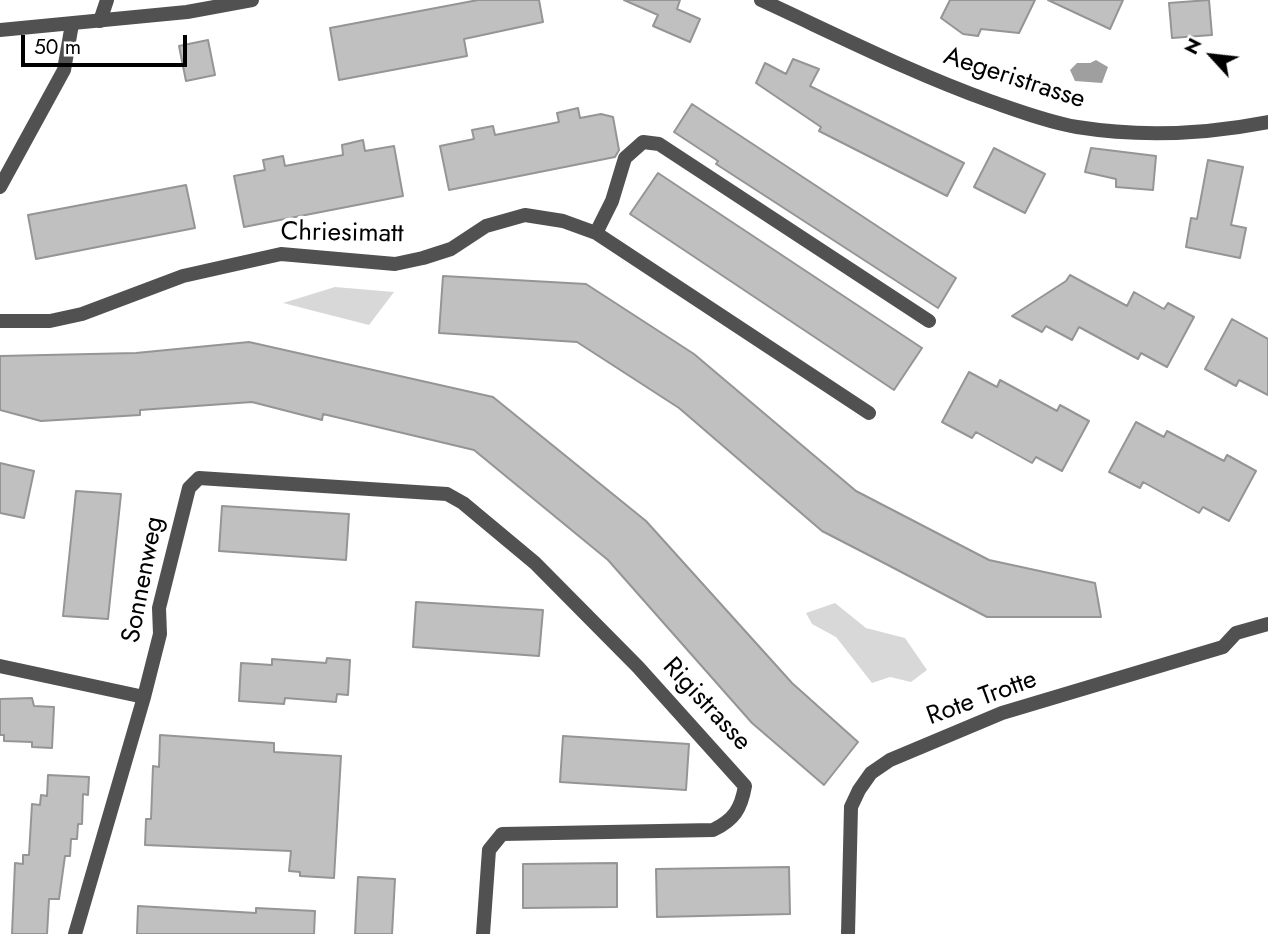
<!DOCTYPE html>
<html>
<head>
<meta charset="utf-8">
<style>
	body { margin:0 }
	#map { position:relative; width:1268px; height:934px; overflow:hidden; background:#fff; font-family:Jost,sans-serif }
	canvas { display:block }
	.north { position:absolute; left:1177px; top:21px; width:70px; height:70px; -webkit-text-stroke:5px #fff; paint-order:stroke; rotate:297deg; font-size:19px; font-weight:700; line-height:28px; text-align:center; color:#000 }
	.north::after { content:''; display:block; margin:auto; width:24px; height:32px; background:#000; clip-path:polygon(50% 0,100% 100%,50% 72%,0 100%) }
	.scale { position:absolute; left:21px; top:35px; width:166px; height:32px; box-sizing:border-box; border:4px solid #000; border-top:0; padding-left:9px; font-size:21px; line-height:24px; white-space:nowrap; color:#000; -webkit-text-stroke:5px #fff; paint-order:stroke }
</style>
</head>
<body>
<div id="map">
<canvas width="1268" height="934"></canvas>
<div class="north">N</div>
<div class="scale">50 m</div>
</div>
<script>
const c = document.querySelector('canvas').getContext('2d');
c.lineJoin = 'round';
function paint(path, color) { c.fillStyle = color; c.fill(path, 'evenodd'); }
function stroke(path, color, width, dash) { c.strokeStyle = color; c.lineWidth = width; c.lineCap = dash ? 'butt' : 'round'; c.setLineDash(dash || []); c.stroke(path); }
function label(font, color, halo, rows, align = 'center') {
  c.font = font + ' Jost,sans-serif'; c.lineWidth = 7; c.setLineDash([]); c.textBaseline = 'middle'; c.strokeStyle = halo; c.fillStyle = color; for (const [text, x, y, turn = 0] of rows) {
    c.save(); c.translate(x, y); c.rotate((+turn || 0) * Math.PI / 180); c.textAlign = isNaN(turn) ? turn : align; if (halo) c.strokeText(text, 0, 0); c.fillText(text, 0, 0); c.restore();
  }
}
const green = new Path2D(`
	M335,287L394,292L369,325L283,303Z
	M835,603L866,628L905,638L927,670L911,682L890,677L872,683L836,637L812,624L806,613Z`);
const water = new Path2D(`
	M1096,60L1108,67L1102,83L1075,81L1070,70L1077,63H1090Z`);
const building = new Path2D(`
	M478,0H539L543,22L464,39L467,56L339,80L330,28Z
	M624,0H680L677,9L700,19L690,42L653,26L658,15Z
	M950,0H1035L1019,33L981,29L978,36L963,34L941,18Z
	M1048,0H1123L1110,29Z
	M1209,0L1212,35L1172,38L1169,3Z
	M208,40L215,75L186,81L179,46Z
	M793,59L819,69L810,86L964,163L947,196L819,131L821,127L756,83L765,63L786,74Z
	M692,104L956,278L938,308L716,164L718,161L674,132Z
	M578,108L580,118L601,114L613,117L619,150L615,157L449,190L440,146L474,139L472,130L493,126L495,135L559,122L557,113Z
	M363,140L365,151L394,146L403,196L244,227L234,176L265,170L263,160L283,156L285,166L343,155L342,145Z
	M994,148L1045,174L1025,213L974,187Z
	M1091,148L1156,156L1153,190L1116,187V179L1085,172Z
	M1208,160L1243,167L1231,225L1246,228L1240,258L1186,247L1191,218L1197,219Z
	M658,173L922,348L894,390L630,214Z
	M186,185L195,228L36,259L28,215Z
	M1070,275L1127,306L1134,292L1164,309L1168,303L1194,317L1167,367L1141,353L1138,359L1079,327L1072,340L1046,326L1042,332L1012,316L1066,281Z
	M443,276L586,284L694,354L856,491L989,560L1095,583L1101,617H987L886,564L822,531L679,408L577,342L439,333Z
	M1232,319L1268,339V395L1239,380L1236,386L1205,369Z
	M249,342L493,397L646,521L792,683L858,742L824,785L752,723L608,560L474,450L323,414L322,420L252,402L140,410V415L41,421L0,410V356L136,353Z
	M969,372L997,387L1000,380L1057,411L1060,405L1089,421L1062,471L1036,457L1032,463L976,432L972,438L942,422Z
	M1136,422L1164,437L1167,431L1224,461L1227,455L1256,471L1229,521L1203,507L1199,513L1143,482L1140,488L1109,472Z
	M0,463L34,471L24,518L0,513Z
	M76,491L121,494L108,619L63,616Z
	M222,506L349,514L346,560L219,551Z
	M416,602L543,610L539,656L413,647Z
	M327,658L350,660L348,695L337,694L336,702L285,698L284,704L239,701L241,663L272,665V659L326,663Z
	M32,698L34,706L54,707L52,748L32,747V742L4,741V735H0V699Z
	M160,735L274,743V752L341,756L334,878L300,876V872L289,871L291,851L145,845L146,819H151L153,766L159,767Z
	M563,736L689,744L686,790L560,782Z
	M48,775L89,777L88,795L83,794L82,824H78L77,839H71L70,856H65L59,899H49L47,934H12L15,863L23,864V855H29L32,804L40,805L41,795L47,796Z
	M617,863V907L523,908V864Z
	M789,867L790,914L657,917L656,869Z
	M358,877L395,879L392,934H355Z
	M138,906L256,913V908L315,911L314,934H137Z`);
const minor = new Path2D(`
	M100,21L107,0
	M0,187L64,70L72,24
	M596,233L612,201L625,158L643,142L659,144L929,321
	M0,321H50L82,314L183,276L281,254L395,264L423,258L451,249L486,226L525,215L563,221L596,233L869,413
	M0,666L144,697
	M75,934L144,697L160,634L159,608L189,488L199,478L447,494L463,503L535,563L638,667L745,786C741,809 734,820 713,830L502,834L489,850L483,934
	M848,934L851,807L859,790L871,773L890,760L1002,713L1223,647L1236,633L1268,624`);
const tertiary = new Path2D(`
	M761,0C837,35 912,73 990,101C1019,111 1048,122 1077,127C1140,137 1206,134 1268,122
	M0,30L187,12L252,0`);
const streetNames = [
	["Aegeristrasse",1014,79,18],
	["Chriesimatt",342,234,1],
	["Sonnenweg",144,580,-79],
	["Rote Trotte",982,699,-20],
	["Rigistrasse",706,705,47]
];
paint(green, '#d8d8d8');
paint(water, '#9f9f9f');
paint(building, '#c0c0c0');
stroke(building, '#959595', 2);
stroke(minor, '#515151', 14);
stroke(tertiary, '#515151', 14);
label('26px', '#000', '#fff', streetNames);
</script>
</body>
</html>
